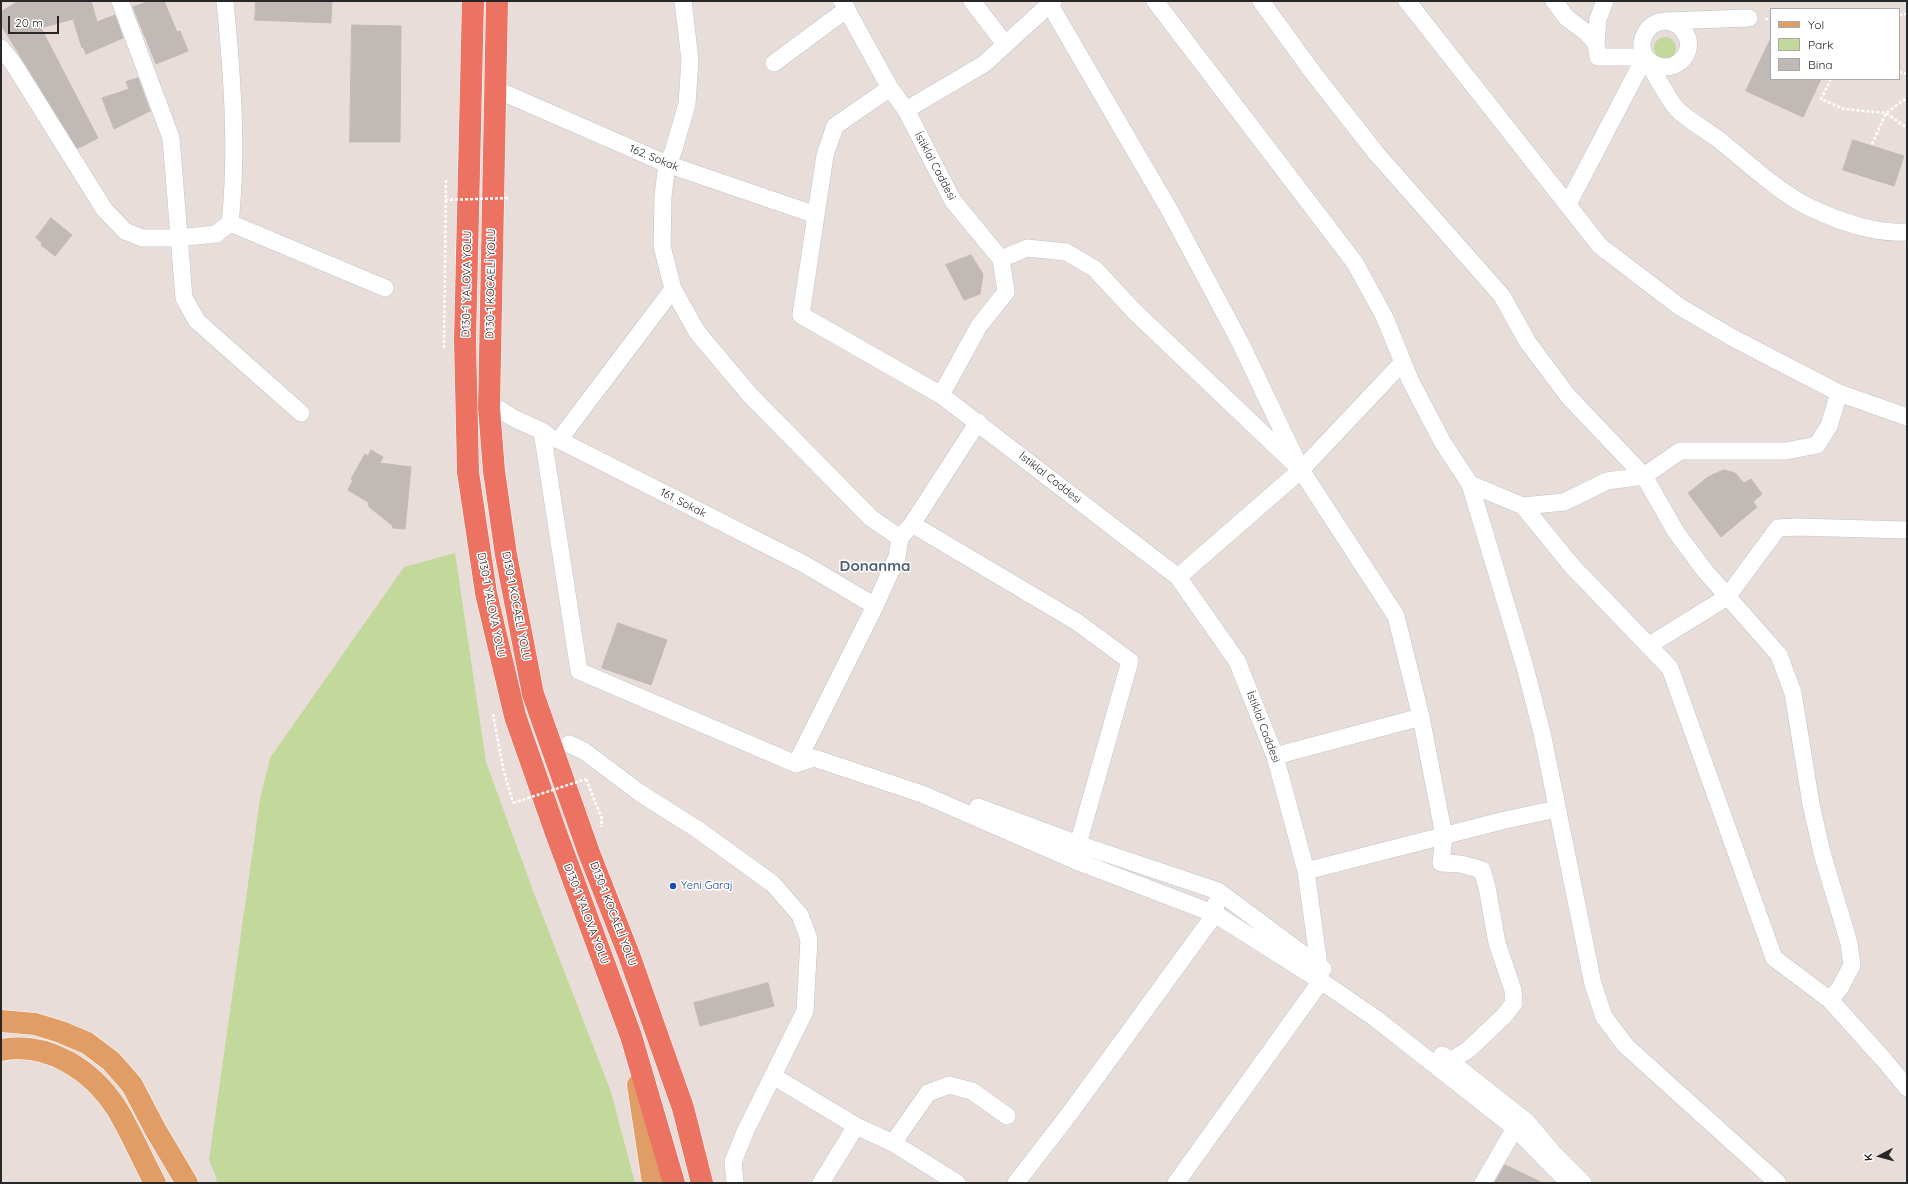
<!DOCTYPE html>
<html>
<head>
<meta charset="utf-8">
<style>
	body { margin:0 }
	#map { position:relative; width:1908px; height:1184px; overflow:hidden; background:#e8ddd9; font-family:Quicksand,sans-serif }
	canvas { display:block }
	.frame { position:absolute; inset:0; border:2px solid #272727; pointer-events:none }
	.legend { position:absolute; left:1770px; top:8px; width:130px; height:72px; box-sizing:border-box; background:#fff; border:1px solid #a9a9a9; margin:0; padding:5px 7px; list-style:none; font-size:12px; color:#272727 }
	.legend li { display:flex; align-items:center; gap:8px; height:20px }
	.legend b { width:20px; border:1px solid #a9a9a9 }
	.north { position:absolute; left:1860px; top:1136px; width:40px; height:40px; -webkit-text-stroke:3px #fff; paint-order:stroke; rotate:264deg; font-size:11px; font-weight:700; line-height:16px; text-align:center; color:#272727 }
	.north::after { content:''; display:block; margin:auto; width:14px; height:18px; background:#272727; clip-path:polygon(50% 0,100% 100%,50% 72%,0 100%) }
	.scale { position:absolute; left:8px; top:16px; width:51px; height:18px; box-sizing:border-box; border:2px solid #272727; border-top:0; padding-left:5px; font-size:12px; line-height:14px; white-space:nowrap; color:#272727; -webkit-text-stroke:3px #fff; paint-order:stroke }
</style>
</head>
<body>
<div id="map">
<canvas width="1908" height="1184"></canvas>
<div class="frame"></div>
<ul class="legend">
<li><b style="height:5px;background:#e09e66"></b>Yol</li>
<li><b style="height:11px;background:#c3d99b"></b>Park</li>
<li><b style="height:11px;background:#c0b9b5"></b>Bina</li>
</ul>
<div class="north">K</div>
<div class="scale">20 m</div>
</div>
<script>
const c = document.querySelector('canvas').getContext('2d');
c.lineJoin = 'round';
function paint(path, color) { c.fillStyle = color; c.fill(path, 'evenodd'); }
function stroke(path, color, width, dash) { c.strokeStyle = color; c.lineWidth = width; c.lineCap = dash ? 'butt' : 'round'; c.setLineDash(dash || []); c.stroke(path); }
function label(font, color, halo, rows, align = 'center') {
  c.font = font + ' Quicksand,sans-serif'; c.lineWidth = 3; c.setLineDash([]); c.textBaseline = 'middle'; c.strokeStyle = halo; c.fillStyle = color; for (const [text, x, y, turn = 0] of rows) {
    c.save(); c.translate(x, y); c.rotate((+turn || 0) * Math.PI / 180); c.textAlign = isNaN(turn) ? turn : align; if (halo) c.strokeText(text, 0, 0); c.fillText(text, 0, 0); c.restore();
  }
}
const green = new Path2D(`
	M1654 48a11 11 0 1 1 22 0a11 11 0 1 1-22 0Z
	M455,553L486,762L535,896L611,1092L635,1183H214L217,1179L209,1160L260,799L270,758L404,567Z`);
const building = new Path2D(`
	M19,1H91L97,22L115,15L123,38L86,54L83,47L82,48L73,19L41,28L98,138L81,147L77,148L1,25V12Z
	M150,1H164L177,32L180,31L188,51L156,64L133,7Z
	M256,1H332L331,23L255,20Z
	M352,25L401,26L400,142H350Z
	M1771,38V79H1821L1803,117L1746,91Z
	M138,78L150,111L114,129L102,98L129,89L126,82Z
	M1853,140L1904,156L1894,186L1843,170Z
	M51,218L72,235L55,256L41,245L42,243L36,238Z
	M971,255L983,274L980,294L964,300L946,265Z
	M371,450L383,457L380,463L411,467L405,529L393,528L392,525L369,507L368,502L348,490L353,480L351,479L365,454L368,456Z
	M1724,470L1735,473L1744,483L1751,479L1762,494L1753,502L1757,507L1721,537L1688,493L1708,477Z
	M618,623L667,640L651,685L602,668Z
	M768,983L774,1006L700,1026L694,1003Z
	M1505,1165L1543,1183H1495Z`);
const path = new Path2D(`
	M1899,15L1907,14
	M1765,19H1771
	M1899,72L1907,74
	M1831,79L1821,99L1844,109L1886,113L1907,128
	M1872,144L1886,113L1907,98
	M444,348L446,179
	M493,714L503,768L513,803
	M586,779L602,819L601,827`);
const minor = new Path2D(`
	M120,1L171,138L184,298L197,321L301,413
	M683,1L690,60L687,104L673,152L667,164L663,196L662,246L673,289L697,332L750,395L871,518L900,538L897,557L875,606L796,764
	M842,1L890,88L906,110L953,201L1001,259L1006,292L979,326L941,395L1178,577L1237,661L1275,756L1306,871L1321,981L1176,1183
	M972,1L1005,44
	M1155,1L1355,263L1385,318L1410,380L1443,443L1470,484L1525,667L1542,733L1593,984L1604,1017L1626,1046L1778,1183
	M1261,1L1314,74L1376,153L1502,296L1527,341L1568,396L1644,476L1676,532L1705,571L1779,655L1793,693L1811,804L1822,853L1849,943L1852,965L1840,988L1830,1000
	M1407,1L1600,246L1680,307L1733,338L1839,393L1907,417
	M1554,1L1567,18L1587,33L1596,43L1598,19L1605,1
	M1050,5L1170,211L1240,342L1301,470L1396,616L1421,717L1444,836L1441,863L1461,864L1482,870L1487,887L1497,943L1513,990L1514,1003L1504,1016L1468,1050L1439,1068
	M1666,21L1749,18
	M1,48L13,63L104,209L125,231L142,238H178L216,234L230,223C238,150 232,74 225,1
	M1645,57C1668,83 1702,53 1683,30C1672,17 1652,19 1645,34C1642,39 1641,45 1643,51C1645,59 1671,103 1677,109C1689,121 1705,129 1718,139C1747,162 1778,192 1811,208C1841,222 1874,234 1907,232
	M774,63L847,9
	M890,88L835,126L825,155L801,315L941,395
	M495,89L667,164L816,215
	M906,110L984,64L1053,1
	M1568,204L1645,57H1598L1596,43
	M230,223L385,288
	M1001,259L1027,248L1066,252L1095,269L1134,311L1301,470L1178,577
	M489,408L501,410L513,418L542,431L551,438L559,440L804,564L875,606
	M542,431L579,671L796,764L814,758L922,794L1074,860L1215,914L1321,981L1375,1018L1515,1128L1569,1183
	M559,440L673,289
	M1301,470L1403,362
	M1470,484L1523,506L1564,502L1607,481L1644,476L1680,451H1786L1817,445L1829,426L1839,393
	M1523,506L1572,566L1670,668L1774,958L1830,1000L1885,1061L1907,1088
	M912,524L978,422
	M900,538L912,524L1077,622L1130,661L1075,855
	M1648,646L1727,597L1778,528L1797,527L1907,530
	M569,744L584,751L640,793L697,829L773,884L800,915L809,939L805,1011L745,1132L733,1162L735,1183
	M1275,756L1421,717
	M978,807L1078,844L1218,891L1323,969
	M1306,871L1505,820L1557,809
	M1442,1055L1527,1122L1554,1154L1583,1183
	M773,1076L856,1126L893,1143L957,1183
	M893,1143L928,1093L949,1085L972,1091L1007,1116
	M821,1183L856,1126
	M1016,1183L1070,1113L1215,914L1216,903
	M1483,1183L1515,1128L1521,1120`);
const major = new Path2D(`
	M1,1021L35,1024L61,1032L87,1043L111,1061L132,1085L155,1129L187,1183
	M1,1050C48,1041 92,1070 117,1109C131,1132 142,1159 155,1183
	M638,1085L653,1183`);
const highway = new Path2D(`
	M473,1L465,340L468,472L486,593L515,716L556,833L631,1036L674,1183
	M497,1L489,408L494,471L506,555L533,694L589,853L629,955L683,1108L702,1183`);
const pathBridge = new Path2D(`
	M445,200L509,198
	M513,803L586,779`);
const markers = [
	[673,886,4,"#1a4fb4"]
];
const streetNames = [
	["162. Sokak",654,158,22],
	["İstiklal Caddesi",935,166,62],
	["D130-1 YALOVA YOLU",467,284,-89],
	["D130-1 KOCAELİ YOLU",491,284,-89],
	["İstiklal Caddesi",1050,478,38],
	["161. Sokak",683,503,27],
	["D130-1 YALOVA YOLU",491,605,79],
	["D130-1 KOCAELİ YOLU",516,606,79],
	["İstiklal Caddesi",1263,727,69],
	["D130-1 YALOVA YOLU",586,914,69],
	["D130-1 KOCAELİ YOLU",613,914,69]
];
const transitNames = [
	["Yeni Garaj",681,886]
];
const districtNames = [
	["Donanma",875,566]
];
paint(green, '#c3d99b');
paint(building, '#c0b9b5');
stroke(building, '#c3b9b4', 1);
stroke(minor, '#bec5cc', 18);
stroke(major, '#fff', 23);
stroke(highway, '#fff', 23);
stroke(path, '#fff', 2.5, [3, 2]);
stroke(minor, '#fff', 17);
stroke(major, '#e09e66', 22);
stroke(highway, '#ec7261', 22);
stroke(pathBridge, '#fff', 2.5, [3, 2]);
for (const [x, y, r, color] of markers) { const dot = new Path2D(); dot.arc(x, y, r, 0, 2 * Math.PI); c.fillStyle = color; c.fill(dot); stroke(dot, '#fff', 1.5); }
label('11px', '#272727', '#fff', streetNames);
label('11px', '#164399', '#fff', transitNames, 'left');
label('bold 15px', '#4d5f72', '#fff', districtNames);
</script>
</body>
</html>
